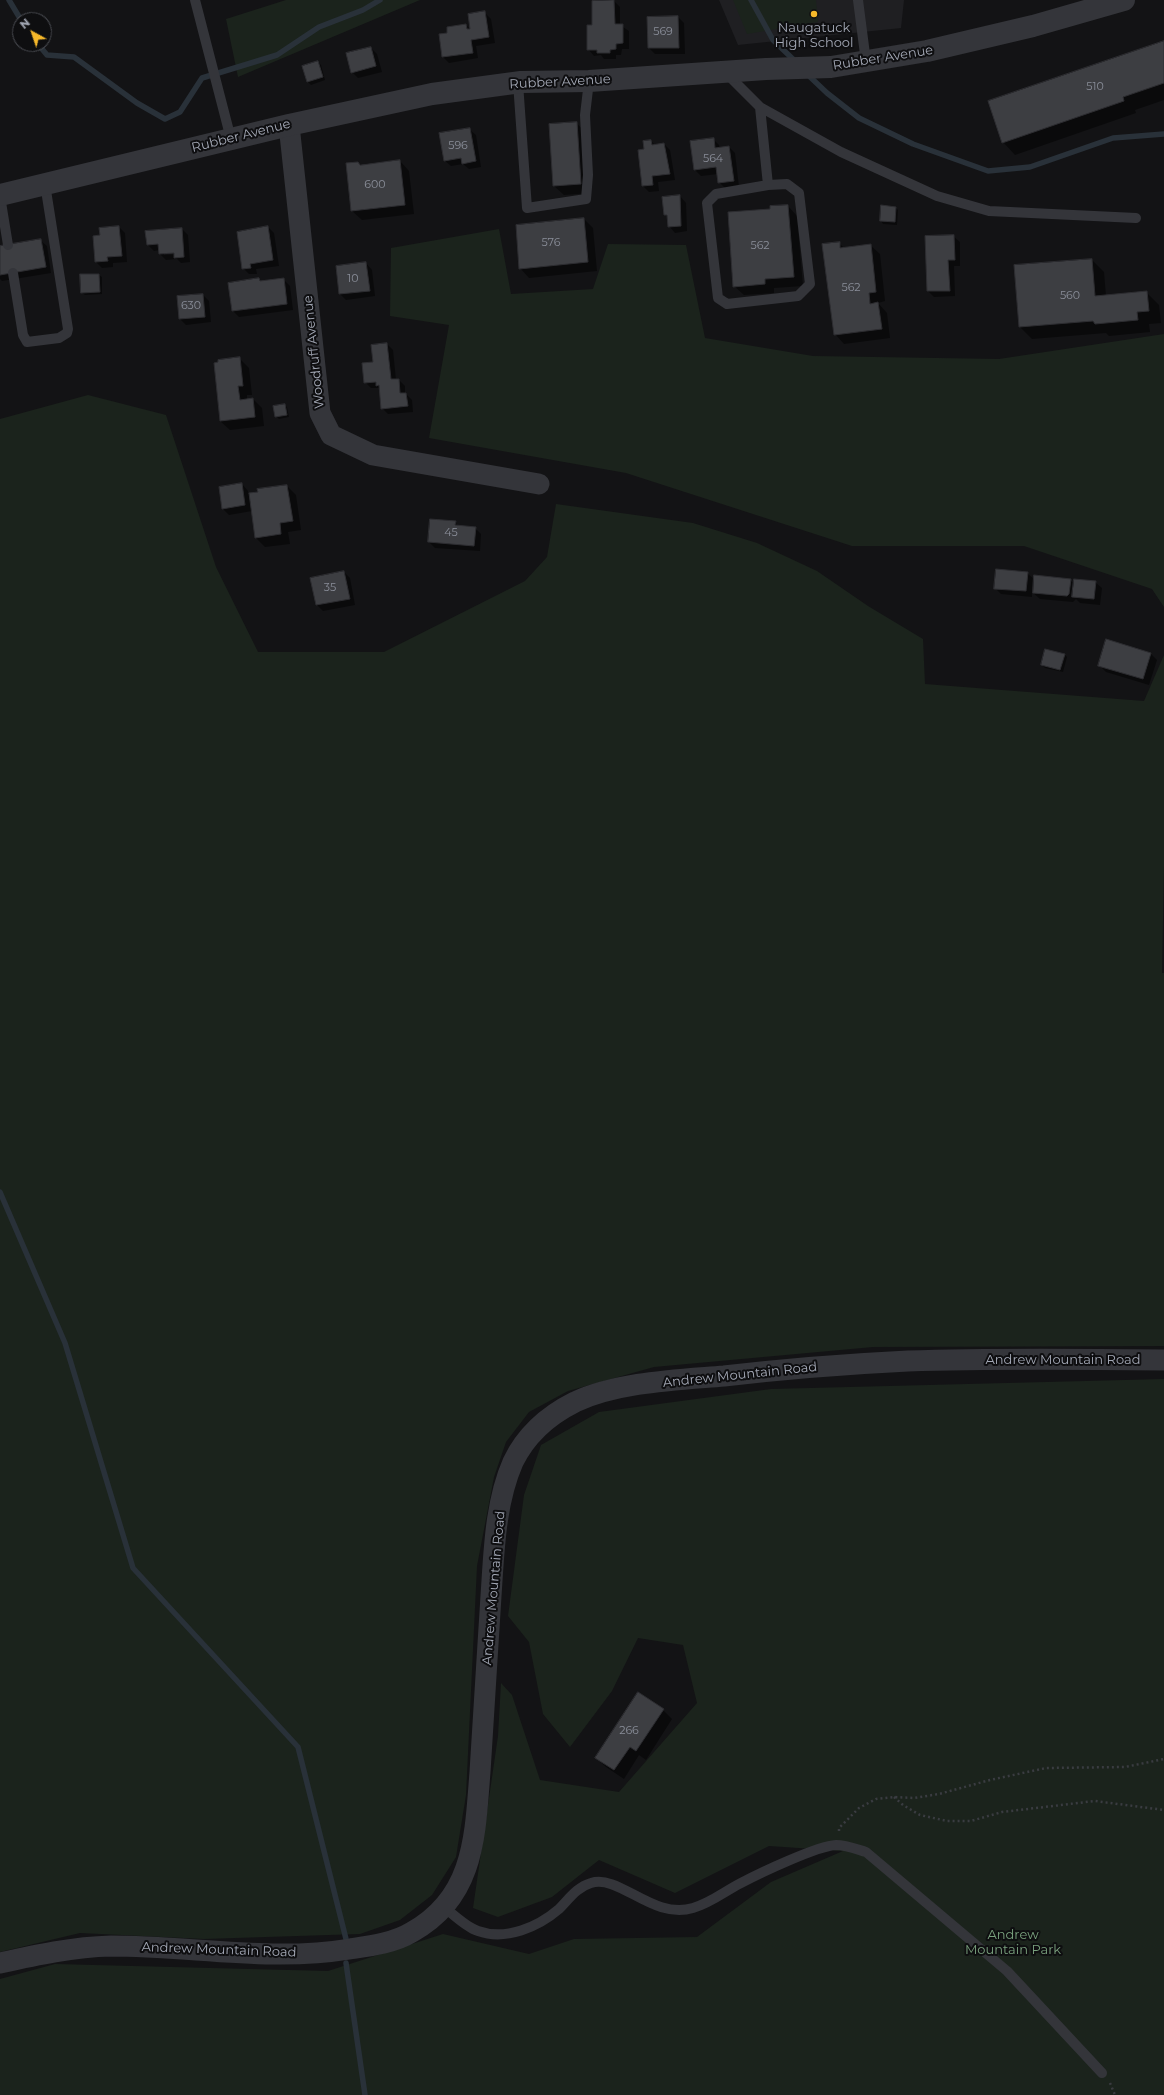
<!DOCTYPE html>
<html>
<head>
<meta charset="utf-8">
<style>
	body { margin:0 }
	#map { position:relative; width:1164px; height:2095px; overflow:hidden; background:#131315; font-family:Montserrat,sans-serif }
	canvas { display:block }
	.north { position:absolute; left:12px; top:12px; width:40px; height:40px; box-sizing:border-box; background:#0e0e10; border:1px solid #4a4c52; border-radius:50%; rotate:320deg; font-size:11px; font-weight:700; line-height:16px; text-align:center; color:#a4a9b6 }
	.north::after { content:''; display:block; margin:auto; width:14px; height:18px; background:#f6b82a; clip-path:polygon(50% 0,100% 100%,50% 72%,0 100%) }
</style>
</head>
<body>
<div id="map">
<canvas width="1164" height="2095"></canvas>
<div class="north">N</div>
</div>
<script>
const c = document.querySelector('canvas').getContext('2d');
c.lineJoin = 'round';
function paint(path, color) { c.fillStyle = color; c.fill(path, 'evenodd'); }
function stroke(path, color, width, dash) { c.strokeStyle = color; c.lineWidth = width; c.lineCap = dash ? 'butt' : 'round'; c.setLineDash(dash || []); c.stroke(path); }
function label(font, color, halo, rows, align = 'center') {
  c.font = font + ' Montserrat,sans-serif'; c.lineWidth = 4; c.setLineDash([]); c.textBaseline = 'middle'; c.strokeStyle = halo; c.fillStyle = color; for (const [text, x, y, turn = 0] of rows) {
    c.save(); c.translate(x, y); c.rotate((+turn || 0) * Math.PI / 180); c.textAlign = isNaN(turn) ? turn : align; if (halo) c.strokeText(text, 0, 0); c.fillText(text, 0, 0); c.restore();
  }
}
const built = new Path2D(`
	M719,0H904L901,28L738,45Z`);
const green = new Path2D(`
	M286,0H420L238,77L226,19Z
	M733,0H816L818,22L747,34Z
	M499,229L511,294L593,289L608,244L686,245L705,338L813,356L999,359L1164,334V607L1152,589L1024,546H852L626,473L429,438L449,325L390,316L391,248Z
	M88,395L166,415L216,567L258,652H384L525,581L547,557L556,504L693,523L757,543L817,571L868,606L923,639L925,684L1144,701L1164,655V867L1162,973H1164V1346L873,1347L654,1367L568,1391L529,1412L506,1442L494,1477L477,1566L466,1795L456,1857L432,1895L400,1920L360,1934L204,1939L80,1933L0,1952V419Z
	M1164,1379V2095H0V1979L55,1964L328,1971L443,1934L529,1954L574,1939L697,1937L771,1882L843,1851L769,1846L675,1893L599,1860L552,1897L498,1917L473,1908L498,1736L501,1683L512,1695L540,1780L619,1792L697,1703L683,1645L638,1638L612,1691L570,1747L543,1714L529,1642L508,1616L524,1495L541,1445L599,1412L771,1389Z`);
const shadow = new Path2D(`
	M614,1L620,7V25L629,31V49H622L621,55H616V59H604L601,55L594,56L588,49L593,26Z
	M485,13L491,19L495,43L476,46L478,58L449,63L443,57L448,34L466,25L471,30Z
	M678,17L684,23L685,54H655L649,48Z
	M1164,42V100L1135,110L1136,113L1015,155L1003,142Z
	M371,48L377,54L382,72L358,78L352,72Z
	M318,62L321,65L325,80L311,85L308,82L303,66Z
	M576,123L586,132L590,193L564,195L554,186Z
	M469,129L476,135L481,167L469,169L463,164L451,166L444,160Z
	M713,139L719,145L720,149L729,147L735,153L739,187L725,188L719,182L718,174L701,176L695,170L692,142Z
	M651,141L655,145L664,144L670,150L675,180L658,182L659,191L649,192L643,186Z
	M400,161L409,171L414,214L362,220L352,211L360,166Z
	M680,196L686,203L687,231L675,233L669,226L668,218L665,214Z
	M788,206L797,216L803,286L774,288V293L744,295L734,286L771,210Z
	M896,208L898,210L897,225L883,224L881,221Z
	M584,219L593,228L597,271L529,278L520,268Z
	M119,227L125,233L127,262L113,263V267L102,268L96,262L94,237L101,236Z
	M268,227L274,233L279,266L256,269L257,274H249L243,268Z
	M182,229L188,235L190,262L181,263L177,259L166,260L160,254V250L154,251L148,245ZM179,252V254L164,255V253Z
	M953,236L960,242V266H954L955,296L934,297L928,291Z
	M40,240L47,246L51,273L2,281L0,279V247Z
	M839,243L844,248L870,245L880,254L885,301L878,303L887,313L890,338L844,344L835,334Z
	M1092,260L1104,272L1106,296L1146,292L1159,305L1161,323L1149,324L1150,332L1109,336L1106,333L1032,339L1020,327Z
	M366,263L372,270L375,296L346,300L340,294L337,267Z
	M99,275L102,277V294L85,295L82,293Z
	M259,280L262,282L284,280L290,286L293,310L239,317L233,311Z
	M203,295L209,301L211,322L186,325L180,319Z
	M387,344L393,350L396,380H399L405,386V393L412,400L413,412L388,414L382,408L379,388H371L365,382L374,363Z
	M239,358L249,368L252,395H247V400L253,399L262,408L264,426L230,430L220,421Z
	M284,405L287,407L289,417L279,419L276,416Z
	M242,484L248,491V494L287,486L296,495L301,530L288,532L290,544L265,547L256,538L252,511L229,515L223,509Z
	M455,522L459,527L475,528L481,534L480,551L435,548L429,542Z
	M344,572L350,578L355,605L323,611L317,605L311,579Z
	M1027,573L1035,580H1070L1075,584L1095,582L1102,588L1100,605L1080,603L1076,599L1073,602L1040,599L1032,592V597L1001,594L995,588Z
	M1151,654L1157,660L1149,685L1106,672L1099,665Z
	M1065,655L1067,657L1063,672L1045,668L1042,665Z
	M663,1710L672,1719L646,1760L639,1755L624,1779L606,1767L596,1758Z`);
const stream = new Path2D(`
	M9,0L21,20
	M751,0L773,40L796,62
	M38,44L47,55L74,57L137,103L165,119L180,112L202,78L277,55L319,27L363,10L380,0
	M807,74L827,93L859,118L913,144L988,171L1030,167L1113,138L1164,134
	M0,1192L65,1343L133,1568L298,1747L346,1939
	M346,1963L365,2095`);
const building = new Path2D(`
	M614,0L615,24H623V43L616,44V49L610,50V53H597V50H587V25H592V1Z
	M485,11L489,37L471,40L473,53L442,57L439,34L447,33V27L466,24L467,29H470L468,14Z
	M678,16L679,48H648L647,17Z
	M1164,41V83L1123,97L1124,101L1002,143L988,101Z
	M371,47L376,66L351,73L346,53Z
	M318,61L323,77L307,82L302,66Z
	M577,122L581,184L553,186L549,124Z
	M470,128L476,161L462,164L461,158L444,161L439,133Z
	M714,138L715,148L729,146L734,181L718,183L716,167L694,170L690,141Z
	M651,140L652,145L664,143L670,174L652,176L653,185L642,186L638,150L644,149L643,141Z
	M400,160L405,205L351,211L346,163L358,162L360,165Z
	M680,195L681,226L668,227L667,215H664L662,197Z
	M788,205L794,277L765,279V284L733,287L728,212L770,209V206Z
	M881,205L896,207L895,222L880,221Z
	M584,218L588,262L519,269L516,225Z
	M119,226L122,256L107,257L108,261L95,262L93,236L100,235L99,228Z
	M268,226L273,260L250,264L251,268L242,269L237,232Z
	M182,228L184,257L174,258V253L159,254L158,244L147,245L145,231Z
	M954,235L955,260H948L950,291H927L925,236Z
	M41,239L46,267L0,275V246Z
	M840,242V248L871,244L876,292L869,293L870,304L878,302L882,329L834,335L822,244Z
	M1092,259L1095,296L1147,291L1149,311L1137,312L1138,320L1095,324L1093,321L1019,327L1014,265Z
	M366,262L370,291L339,294L336,266Z
	M80,274H99L100,292L81,293Z
	M259,278L260,281L284,278L287,304L232,311L228,283Z
	M203,294L205,317L179,319L177,296Z
	M387,343L391,379H399L400,393H406L408,406L381,409L379,385L376,386V382L364,383L362,363L373,362L371,345Z
	M240,357L243,386H238L240,400L253,398L255,417L220,421L214,363L218,362V360Z
	M285,404L287,415L275,417L273,406Z
	M242,483L245,505L222,509L219,487Z
	M287,485L293,521L280,523L281,534L255,538L249,493L258,492L257,489Z
	M430,519L456,521L455,525L476,527L474,546L428,542Z
	M996,569L1028,572L1026,591L994,589Z
	M344,571L350,599L316,605L310,578Z
	M1034,575L1071,579L1069,594L1067,596L1033,593Z
	M1074,579L1096,581L1094,599L1072,597Z
	M1106,639L1151,653L1143,679L1098,666Z
	M1045,649L1065,654L1060,670L1041,665Z
	M638,1692L664,1709L636,1751L630,1747L614,1770L595,1758Z`);
const path = new Path2D(`
	M894,1797L903,1805L920,1815L947,1821H971L1002,1812L1095,1801L1164,1810
	M839,1831V1828L859,1808L876,1799L894,1797L914,1798L939,1794L990,1780L1046,1768L1125,1767L1164,1759
	M1110,2083L1115,2095`);
const service = new Path2D(`
	M195,0L231,139
	M858,0L866,62
	M726,73L760,107L841,152L937,196L989,211L1136,218
	M518,83L527,208L586,199L588,175L585,115L589,81
	M760,107L768,185L716,194L707,203L718,298L727,304L798,296L810,284L799,193L787,184L768,185
	M0,196L8,245
	M13,273L23,335L27,342L59,338L67,333L68,329L45,184
	M444,1907C454,1915 466,1927 478,1931C506,1941 538,1927 559,1909C569,1899 577,1887 591,1883C620,1874 652,1920 693,1908C711,1903 725,1891 741,1883C760,1873 817,1846 836,1845C846,1845 856,1849 866,1852L1007,1971L1102,2073`);
const minor = new Path2D(`
	M289,125L320,413L331,435L373,455L539,484
	M0,1963C36,1955 73,1947 111,1946C191,1946 270,1962 350,1949C370,1946 394,1943 412,1932C475,1897 475,1835 480,1772C484,1713 487,1654 491,1596C494,1552 495,1503 513,1462C526,1435 549,1415 575,1402C618,1382 677,1380 724,1376C785,1369 847,1364 908,1361C993,1358 1079,1359 1164,1360`);
const tertiary = new Path2D(`
	M0,195L289,125L432,94L521,82L589,81L766,69L831,67L927,51L1033,26L1124,0`);
const markers = [
	[814,14,4,"#f6b82a"]
];
const numberNames = [
	["569",663,32],
	["510",1095,87],
	["596",458,146],
	["564",713,159],
	["600",375,185],
	["576",551,243],
	["562",760,246],
	["10",353,279],
	["562",851,288],
	["560",1070,296],
	["630",191,306],
	["45",451,533],
	["35",330,588],
	["266",629,1731]
];
const poiNames = [
	["Naugatuck",814,28],
	["High School",814,43]
];
const streetNames = [
	["Rubber Avenue",883,58,-9],
	["Rubber Avenue",560,82,-3],
	["Rubber Avenue",241,136,-14],
	["Woodruff Avenue",314,352,-96],
	["Andrew Mountain Road",1063,1360],
	["Andrew Mountain Road",740,1375,-6],
	["Andrew Mountain Road",494,1588,-85],
	["Andrew Mountain Road",219,1950,2]
];
const parkNames = [
	["Andrew",1013,1935],
	["Mountain Park",1013,1950]
];
paint(built, '#1f1f22');
paint(green, '#1b231c');
paint(shadow, '#0007');
stroke(stream, '#293139', 5.5);
paint(building, '#3d3e42');
stroke(building, '#2d2d31', 1);
stroke(path, '#3a3c41', 2.5, [2, 3]);
stroke(service, '#34353a', 10);
stroke(minor, '#34353a', 21);
stroke(tertiary, '#34353a', 22);
for (const [x, y, r, color] of markers) { const dot = new Path2D(); dot.arc(x, y, r, 0, 2 * Math.PI); c.fillStyle = color; c.fill(dot); stroke(dot, '#0e0e10', 1.5); }
label('11px', '#8a8e99', null, numberNames);
label('13px', '#a4a9b6', '#0e0e10', poiNames);
label('13px', '#a4a9b6', '#0e0e10', streetNames);
label('13px', '#7aa17e', '#0e0e10', parkNames);
</script>
</body>
</html>
